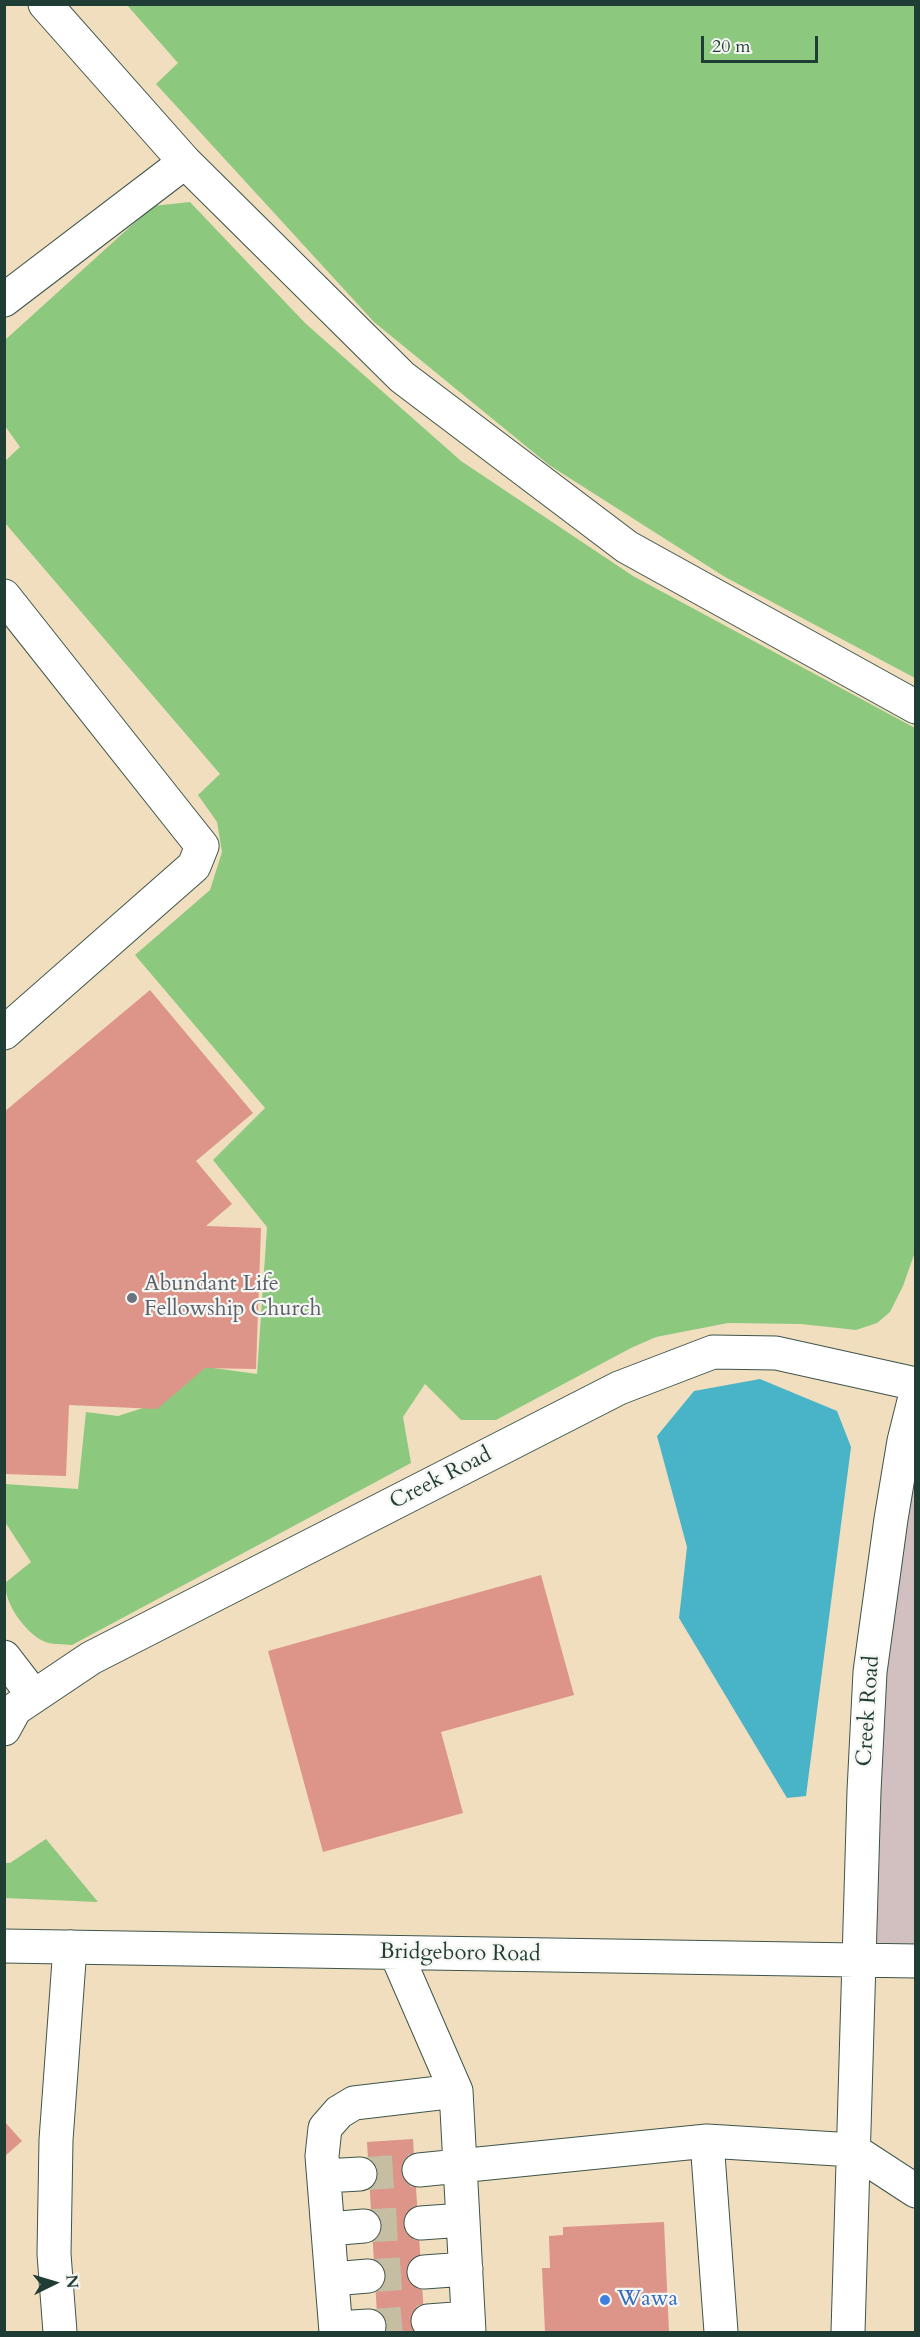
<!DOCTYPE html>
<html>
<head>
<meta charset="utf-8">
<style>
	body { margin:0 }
	#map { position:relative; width:920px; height:2337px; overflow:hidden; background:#f0debf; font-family:Cardo,serif }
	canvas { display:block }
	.frame { position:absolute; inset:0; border:6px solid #1f3d34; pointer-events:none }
	.north { position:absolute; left:24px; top:2253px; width:60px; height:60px; -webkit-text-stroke:4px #f6f6f2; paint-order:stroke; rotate:85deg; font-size:16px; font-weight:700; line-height:24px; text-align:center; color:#1f3d34 }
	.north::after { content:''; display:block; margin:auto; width:21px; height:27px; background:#1f3d34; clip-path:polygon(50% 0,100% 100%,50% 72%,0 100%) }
	.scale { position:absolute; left:701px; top:36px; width:117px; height:27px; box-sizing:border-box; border:3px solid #1f3d34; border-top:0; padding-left:8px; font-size:18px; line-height:21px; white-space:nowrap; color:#1f3d34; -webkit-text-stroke:4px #f6f6f2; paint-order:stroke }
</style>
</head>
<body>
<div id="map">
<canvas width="920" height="2337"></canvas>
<div class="frame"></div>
<div class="north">N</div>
<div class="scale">20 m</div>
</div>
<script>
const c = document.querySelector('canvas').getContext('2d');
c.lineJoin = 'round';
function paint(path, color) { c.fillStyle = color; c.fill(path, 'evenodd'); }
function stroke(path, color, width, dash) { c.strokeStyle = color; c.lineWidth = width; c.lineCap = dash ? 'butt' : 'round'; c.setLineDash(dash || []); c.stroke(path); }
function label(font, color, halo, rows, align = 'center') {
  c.font = font + ' Cardo,serif'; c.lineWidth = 4.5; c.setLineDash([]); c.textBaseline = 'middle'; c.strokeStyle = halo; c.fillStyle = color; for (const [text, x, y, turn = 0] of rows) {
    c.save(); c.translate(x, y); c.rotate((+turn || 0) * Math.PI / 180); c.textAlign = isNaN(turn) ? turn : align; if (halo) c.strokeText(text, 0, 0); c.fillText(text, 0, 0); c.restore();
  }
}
const industrial = new Path2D(`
	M915,1429V1962L858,1961L879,1594Z`);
const green = new Path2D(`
	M127,5H915V678L725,577L549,465L374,322L156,84L178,63Z
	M190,202L305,323L461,461L633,576L915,728V1252L903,1286L890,1312L877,1323L856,1330L801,1324L728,1323L656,1337L631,1348L496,1420H461L425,1384L403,1417L411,1463L72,1645C63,1644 51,1645 43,1641C24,1631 5,1604 5,1583L31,1562L5,1522V1484L78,1489L86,1412L118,1416L162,1402L206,1367L257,1374L267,1227L213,1160L265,1108L135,955L210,890L222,852L217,822L198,795L220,774L5,523V461L20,447L5,426V340L153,206Z
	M46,1839L98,1902L5,1898V1863H10Z`);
const water = new Path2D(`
	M760,1379L837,1411L851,1447L806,1796L787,1798L679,1618L687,1547L657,1436L694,1391Z`);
const building = new Path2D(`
	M150,990L253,1113L196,1161L232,1204L206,1226L261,1228L256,1369L205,1368L157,1409L69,1405L66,1476L4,1474V1112Z
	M541,1575L574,1695L441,1732L463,1813L323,1852L268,1651Z
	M4,2121L22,2141L4,2157Z
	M413,2139L425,2332H378L367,2142Z
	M664,2222L669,2332H545L542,2268H550L549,2236L563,2235V2227Z`);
const minorTunnel = new Path2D(`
	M360,2174L419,2170
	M364,2226L421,2223
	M368,2276L424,2272
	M369,2326L428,2321`);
const minor = new Path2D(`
	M45,4L185,162L402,377L627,547L916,707
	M4,300L185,162
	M4,596L202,846L194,866L4,1033
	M4,1657L34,1696
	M4,1729L15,1709L91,1658L619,1388L713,1352L776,1353L916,1384
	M4,1946L916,1961
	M396,1953L456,2091L469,2332
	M707,2141L721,2332
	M419,2170L707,2141L853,2150L916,2191
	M324,2176L360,2174
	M421,2223L463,2220
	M328,2229L364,2226
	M424,2272L466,2269
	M332,2279L368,2276
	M428,2321L468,2318
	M336,2328L369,2326
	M336,2332L322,2156L325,2128L339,2112L354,2103L456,2091
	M848,2332L864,1791L870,1672L891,1519L904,1441L916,1393`);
const highway = new Path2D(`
	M60,2332L54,2254L56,2140L70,1947`);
const markers = [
	[132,1298,6,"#6b7280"],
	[605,2300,6,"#3f7fe0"]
];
const worshipNames = [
	["Abundant Life",144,1285],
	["Fellowship Church",144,1310]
];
const streetNames = [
	["Creek Road",441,1479,-27],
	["Creek Road",869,1711,-86],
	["Bridgeboro Road",460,1954,1]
];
const shopNames = [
	["Wawa",617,2300]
];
paint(industrial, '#d2bfbf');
paint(green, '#8cc97f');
paint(water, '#49b4c7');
paint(building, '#dd9489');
stroke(minorTunnel, '#c6bea3', 33, [33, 16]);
stroke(minor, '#3e5549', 35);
stroke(highway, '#3e5549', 35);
stroke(minor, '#fff', 33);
stroke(highway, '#fff', 33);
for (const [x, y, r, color] of markers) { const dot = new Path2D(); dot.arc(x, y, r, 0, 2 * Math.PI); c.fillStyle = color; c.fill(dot); stroke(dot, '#f6f6f2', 2); }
label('22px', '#5b616d', '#f6f6f2', worshipNames, 'left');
label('22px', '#1f3d34', '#f6f6f2', streetNames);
label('22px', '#366cbe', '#f6f6f2', shopNames, 'left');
</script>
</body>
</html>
